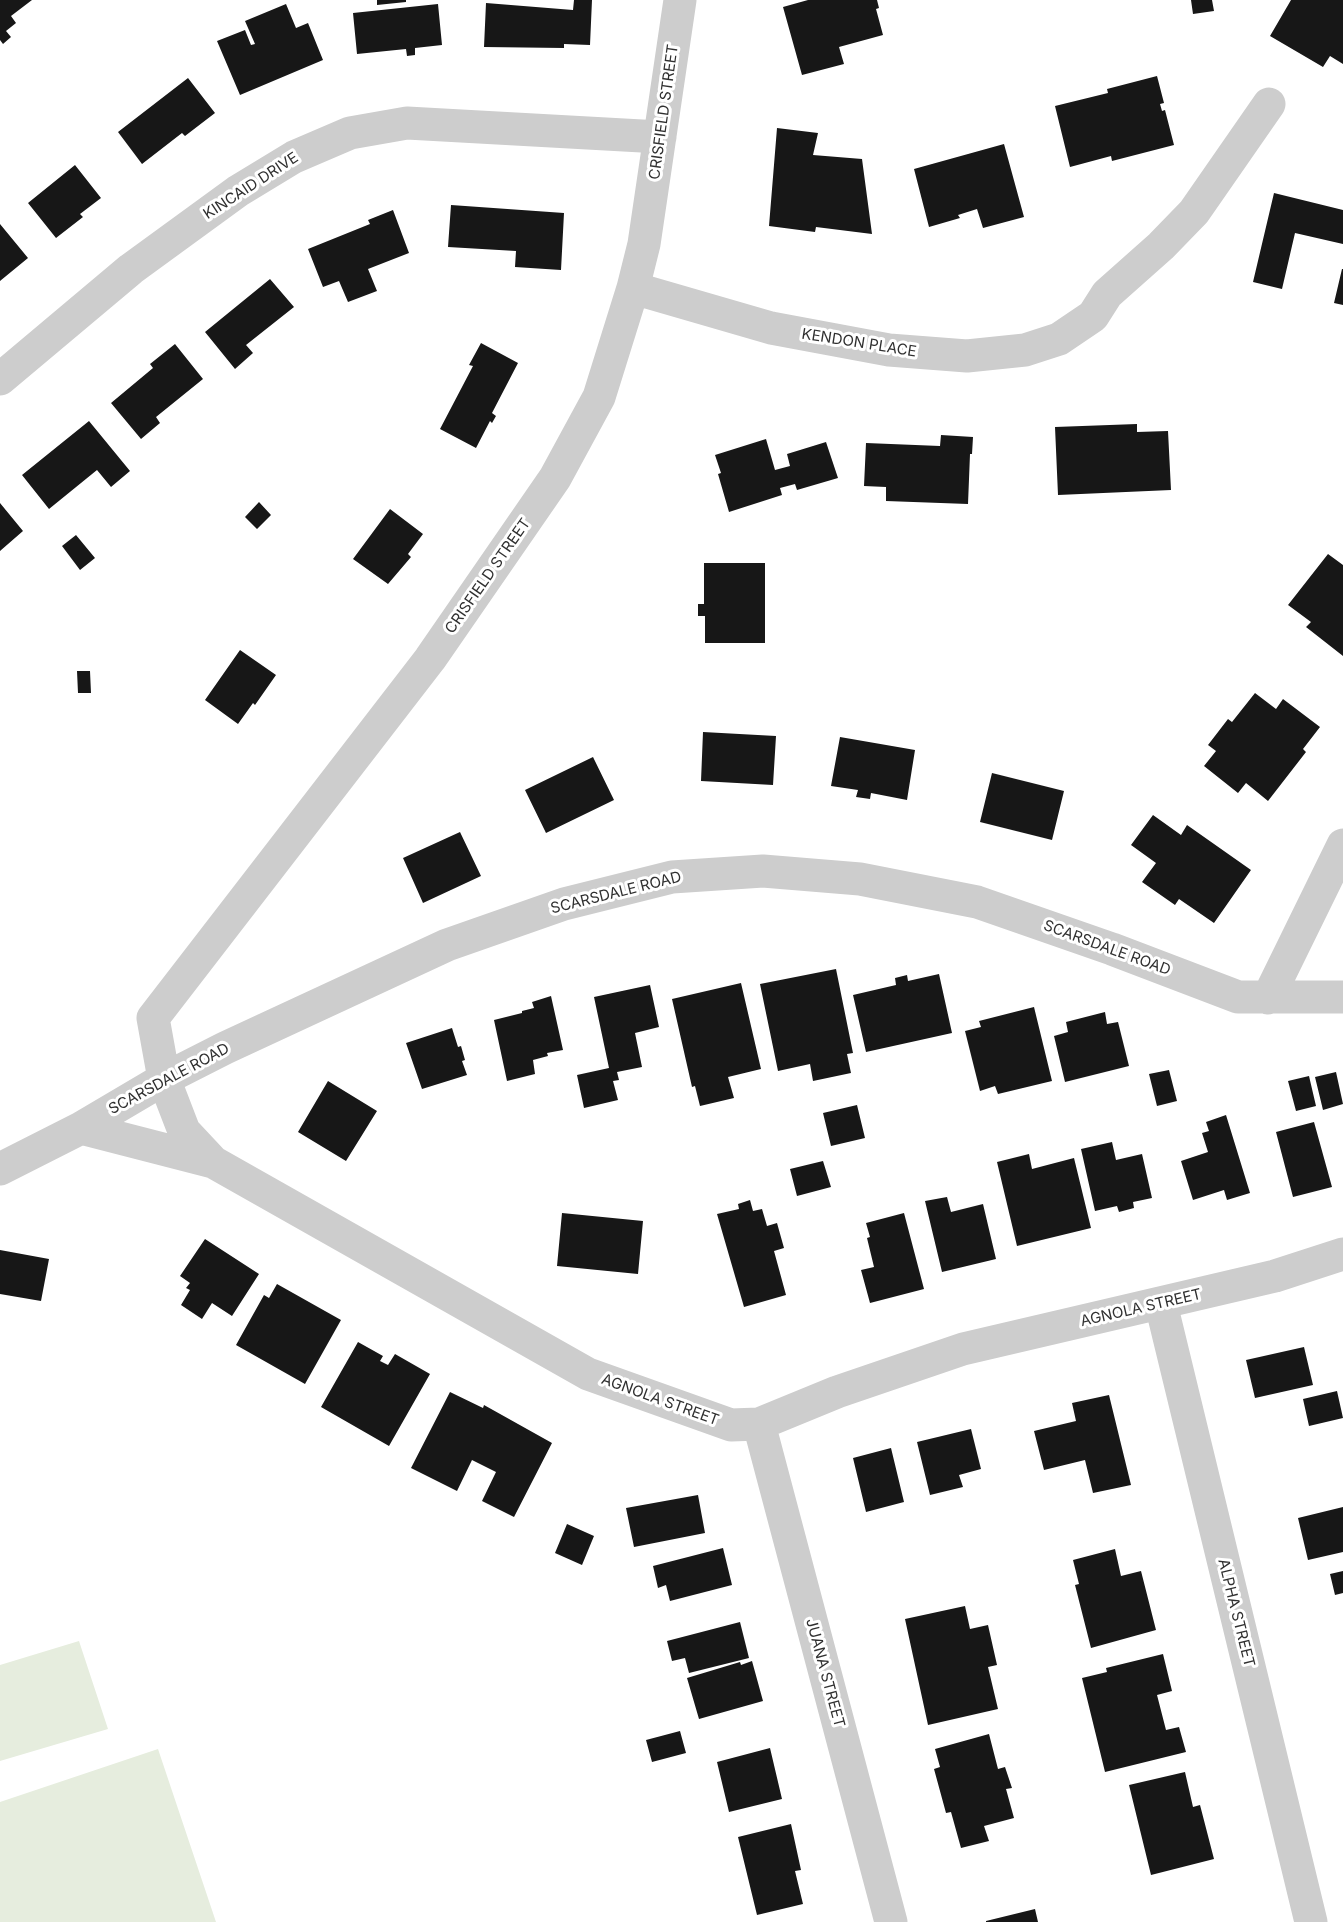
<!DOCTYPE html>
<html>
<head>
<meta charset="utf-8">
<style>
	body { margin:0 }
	canvas { display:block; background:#fff }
</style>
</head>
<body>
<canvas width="1343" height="1922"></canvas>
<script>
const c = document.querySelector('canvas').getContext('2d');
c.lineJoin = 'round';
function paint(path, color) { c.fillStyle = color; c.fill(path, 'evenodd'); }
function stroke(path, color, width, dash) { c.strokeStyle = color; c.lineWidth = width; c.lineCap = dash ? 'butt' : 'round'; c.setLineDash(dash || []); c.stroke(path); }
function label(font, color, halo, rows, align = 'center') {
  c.font = font + ' Inter,sans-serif'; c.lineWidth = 6; c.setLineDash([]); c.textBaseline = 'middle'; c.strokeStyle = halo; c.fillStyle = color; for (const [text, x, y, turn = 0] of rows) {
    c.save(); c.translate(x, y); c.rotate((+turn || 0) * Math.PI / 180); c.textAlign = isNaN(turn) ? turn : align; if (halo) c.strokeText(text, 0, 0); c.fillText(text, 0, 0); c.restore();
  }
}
const green = new Path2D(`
	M79,1641L108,1729L0,1761V1665Z
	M158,1749L216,1922H0V1802Z`);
const building = new Path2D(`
	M0,0H32L11,16L16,23L6,31L11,37L3,44L0,40Z
	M377,0H406V2L377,5Z
	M574,0H592L590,45L564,44V48L484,47L486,3L573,10Z
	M808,0H877L879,8L876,9L883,35L839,47L844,64L802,75L783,7Z
	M1191,0H1212L1214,11L1193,14Z
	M1291,0H1343V64L1330,56L1323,67L1270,36Z
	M286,4L296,28L308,23L323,60L240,95L217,41L245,30L251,45L255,44L245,21Z
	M438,4L442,45L415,48V55L407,56L406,49L357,54L353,13Z
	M1157,76L1164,103L1160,104L1162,111L1165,110L1174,145L1112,161L1111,156L1070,167L1055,106L1108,93L1107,89Z
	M188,78L215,113L185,136L182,133L142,164L118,132Z
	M777,128L818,133L813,155L862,159L872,234L816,227L815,232L769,226Z
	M1004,144L1024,217L983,228L977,209L958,215L960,218L929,227L914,169Z
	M75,165L101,198L80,214L83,217L56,238L28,203Z
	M1274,193L1343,210V244L1295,233L1282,289L1253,282Z
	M451,205L564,213L561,270L515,267L516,251L448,247Z
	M393,210L409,253L368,269L377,291L348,302L339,281L323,287L308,249L370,224L368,220Z
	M0,224L28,258L0,281Z
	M1342,269H1343V305L1334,303Z
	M270,279L294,307L246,345L253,353L235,369L205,332Z
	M481,343L518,363L492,413L496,416L492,423L490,421L476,448L440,429L473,366L469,365Z
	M175,344L203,379L156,417L160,423L141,439L111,403L153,368L150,364Z
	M89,421L130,471L111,487L97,470L49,509L22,475Z
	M1137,424V432L1168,431L1171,490L1058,495L1055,427Z
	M941,435L973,437L972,454H970L968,504L886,501V487L864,486L866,443L940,446Z
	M766,439L775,470L790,466L787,454L826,442L838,478L797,490L795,484L780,488L782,495L729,512L718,474L721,473L715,455Z
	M259,502L271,515L257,529L245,517Z
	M0,503L23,531L0,551Z
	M390,509L423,534L408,554L411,557L388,584L353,559Z
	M76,535L95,558L80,570L62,546Z
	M1328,554L1343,565V656L1306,627L1311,622L1288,605Z
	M704,563H765V643H705V616H698V604H704Z
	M240,650L276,675L255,705L253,703L238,724L205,700Z
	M77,671H90L91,693H78Z
	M1255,693L1276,709L1283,699L1320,727L1303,749L1306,752L1268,801L1246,783L1238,793L1204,766L1216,751L1208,745L1228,719L1232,722Z
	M703,732L776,736L773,785L701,781Z
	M840,737L915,750L907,800L871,793L870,799L856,797L858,790L831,786Z
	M593,757L614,800L546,833L525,790Z
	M992,773L1064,791L1052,840L980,822Z
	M1153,815L1181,835L1187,825L1251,870L1214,923L1179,899L1175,905L1142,882L1156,863L1131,845Z
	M460,832L481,876L423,903L403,858Z
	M836,969L853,1053L847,1054L851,1073L813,1081L810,1064L778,1071L760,984Z
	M939,974L952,1033L866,1052L853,995L896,985L895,978L907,975L908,981Z
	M741,983L761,1069L728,1077L734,1098L700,1106L695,1086L692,1087L672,999Z
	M650,985L659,1027L635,1033L642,1067L617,1072L619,1080L613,1081L618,1100L584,1108L577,1075L609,1068L594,997Z
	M551,996L563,1050L547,1053L548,1056L533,1060L535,1074L507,1081L494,1020L522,1013V1011L534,1008L532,1002Z
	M1034,1007L1052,1081L998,1094L995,1086L980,1091L965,1031L981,1027L979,1021Z
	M1105,1012L1107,1024L1118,1022L1129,1066L1065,1082L1054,1036L1068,1032L1066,1022Z
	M452,1028L458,1047L461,1046L465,1060L462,1061L467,1075L422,1089L406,1043Z
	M1169,1070L1177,1101L1157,1106L1149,1074Z
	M1336,1072L1343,1104L1323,1110L1315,1077Z
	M1309,1076L1316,1106L1296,1111L1288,1081Z
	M328,1081L377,1111L346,1161L298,1132Z
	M857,1105L865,1138L831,1146L823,1113Z
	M1226,1115L1250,1193L1227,1200L1224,1190L1193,1200L1181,1161L1208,1152L1202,1133L1209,1131L1206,1122Z
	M1314,1122L1332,1187L1293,1197L1276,1132Z
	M1112,1142L1116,1160L1142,1154L1152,1198L1133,1202L1134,1208L1119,1212L1117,1206L1095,1211L1081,1149Z
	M1029,1154L1032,1169L1074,1158L1091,1228L1017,1246L997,1162Z
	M823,1161L831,1187L797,1196L790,1169Z
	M947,1197L951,1212L983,1204L996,1259L942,1272L925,1201Z
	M750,1200L753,1211L762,1209L767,1226L777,1223L784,1248L774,1251L786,1295L744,1307L717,1214L739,1209L738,1204Z
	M562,1213L643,1221L638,1274L557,1266Z
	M904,1213L924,1289L870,1303L861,1270L874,1267L867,1238L870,1237L866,1223Z
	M205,1239L259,1274L232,1316L212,1303L202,1319L181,1305L190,1290L186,1288L190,1283L180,1276Z
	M0,1250L49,1259L41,1301L0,1294Z
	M277,1284L341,1320L305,1384L236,1345L264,1295L269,1298Z
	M358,1342L383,1356L380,1361L388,1365L395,1354L430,1374L389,1446L321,1407Z
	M1304,1347L1313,1385L1255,1398L1246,1360Z
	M1337,1391L1343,1418L1309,1426L1303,1399Z
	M450,1392L483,1408L484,1405L552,1443L514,1517L482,1501L496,1472L472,1460L457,1491L411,1468Z
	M1109,1395L1131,1485L1093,1493L1085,1460L1044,1470L1034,1431L1076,1421L1072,1403Z
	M971,1429L981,1469L959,1475L963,1487L930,1495L917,1442Z
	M891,1448L904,1502L866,1512L853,1458Z
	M698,1495L705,1533L634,1547L626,1508Z
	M1343,1507V1552L1308,1560L1298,1518Z
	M567,1524L594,1536L582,1565L555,1553Z
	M723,1548L732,1585L670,1601L666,1585L658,1588L653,1566Z
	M1115,1549L1121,1576L1141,1571L1156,1630L1091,1648L1075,1585L1079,1584L1073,1560Z
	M1343,1571V1593L1335,1595L1330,1574Z
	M965,1606L970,1629L988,1625L997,1665L988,1667L998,1709L928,1725L905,1619Z
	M740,1622L749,1658L689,1673L685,1658L672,1661L667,1641Z
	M1163,1654L1172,1691L1157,1695L1166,1730L1179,1727L1186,1752L1105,1772L1082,1678L1107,1672L1106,1668Z
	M752,1661L763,1701L699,1719L687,1678L740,1662L741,1665Z
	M680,1731L686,1753L652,1762L646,1740Z
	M989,1734L998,1769L1005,1767L1012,1788L1006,1789L1014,1818L984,1826L989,1841L961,1848L951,1812L946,1813L934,1769L940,1767L935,1749Z
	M770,1748L782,1799L729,1812L717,1762Z
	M1185,1772L1193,1807L1200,1805L1214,1859L1151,1875L1129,1785Z
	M791,1824L801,1870L795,1871L803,1904L757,1915L738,1837Z
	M1035,1909L1038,1922H986V1921Z`);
const minor = new Path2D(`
	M680,0L644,244L633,288L599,397L555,478L430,659L153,1018L164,1079L184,1131L213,1162L588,1374L731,1425L759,1424L837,1392L963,1349L1275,1276L1343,1254
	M633,288L771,328L889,350L967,356L1025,350L1059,339L1093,316L1107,294L1161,246L1194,212L1269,104
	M0,379L131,269L238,191L294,157L350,133L407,123L660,137
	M1268,998L1343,845
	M81,1128L213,1162
	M0,1169L81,1128L164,1079L225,1048L447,945L564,904L672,877L763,871L860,879L977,902L1112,949L1238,997H1343
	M1161,1304L1311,1922
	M759,1424L891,1922`);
const streetNames = [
	["CRISFIELD STREET",664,112,-82],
	["KINCAID DRIVE",251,186,-33],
	["KENDON PLACE",859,343,9],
	["CRISFIELD STREET",488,576,-55],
	["SCARSDALE ROAD",616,893,-14],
	["SCARSDALE ROAD",1107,948,20],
	["SCARSDALE ROAD",169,1079,-28],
	["AGNOLA STREET",1141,1308,-13],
	["AGNOLA STREET",660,1400,20],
	["ALPHA STREET",1236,1613,76],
	["JUANA STREET",825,1673,75]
];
paint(green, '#e6edde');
paint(building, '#171717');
stroke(minor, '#cdcdcd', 33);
label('15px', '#303030', '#fff', streetNames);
</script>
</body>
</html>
